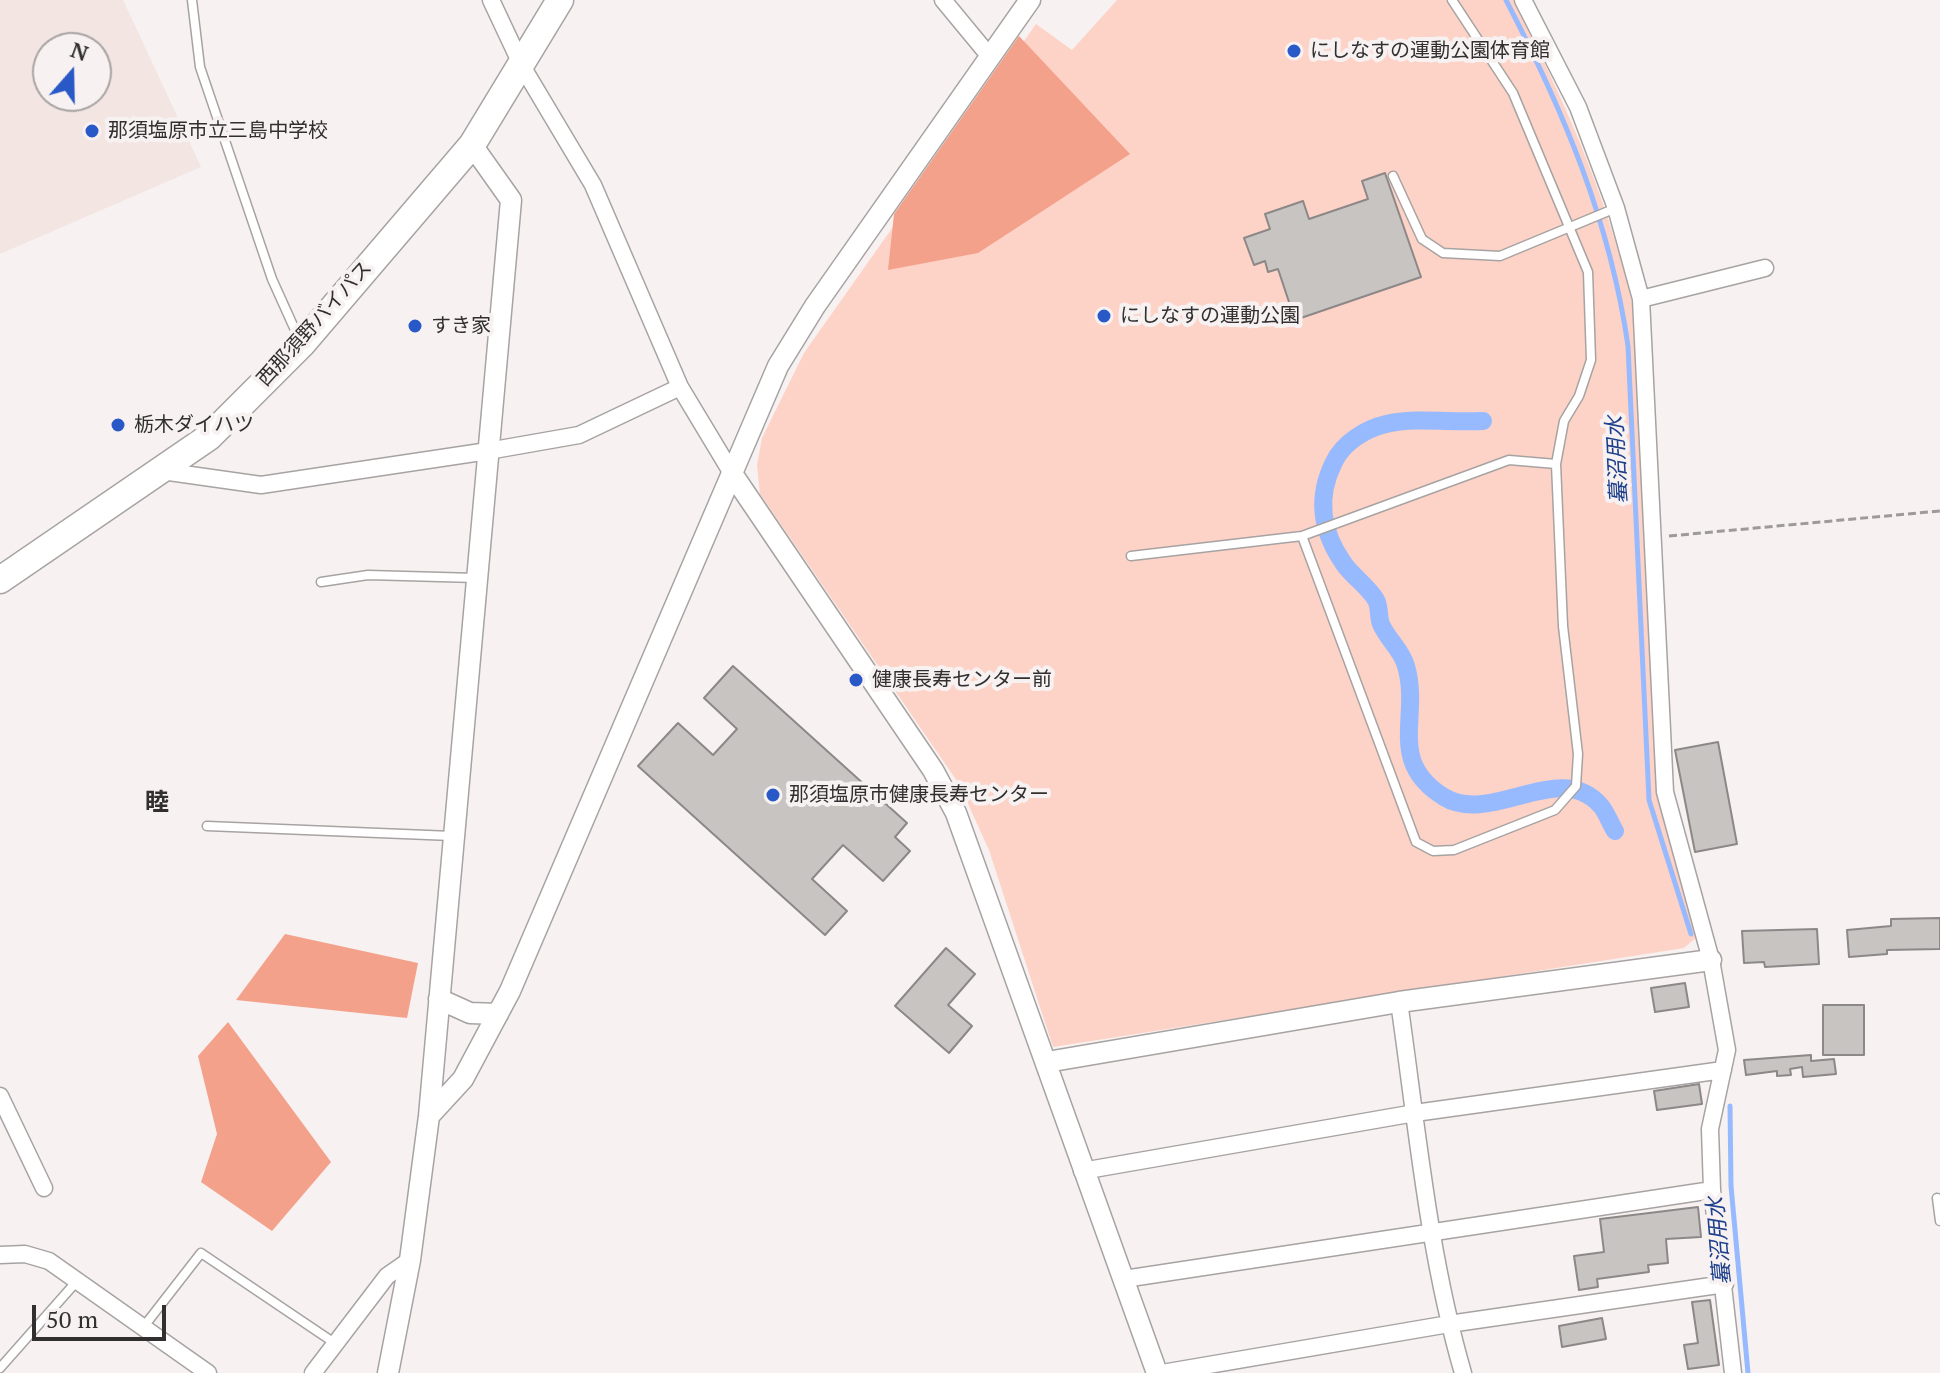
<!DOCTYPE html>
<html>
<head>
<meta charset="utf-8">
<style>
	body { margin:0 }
	#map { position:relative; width:1940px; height:1373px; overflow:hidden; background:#f7f2f1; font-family:"PT Serif",serif }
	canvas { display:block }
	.north { position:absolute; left:32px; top:32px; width:80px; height:80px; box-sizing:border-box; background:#f7f2f1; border:2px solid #a8a4a3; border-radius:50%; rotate:20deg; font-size:22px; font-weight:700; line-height:32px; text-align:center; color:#312f2f }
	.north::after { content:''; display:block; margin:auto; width:28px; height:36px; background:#2959c7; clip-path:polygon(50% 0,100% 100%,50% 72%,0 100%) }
	.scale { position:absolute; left:32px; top:1305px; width:134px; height:36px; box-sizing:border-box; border:4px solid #312f2f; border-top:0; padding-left:10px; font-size:24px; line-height:28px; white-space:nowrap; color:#312f2f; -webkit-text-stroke:6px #f7f2f1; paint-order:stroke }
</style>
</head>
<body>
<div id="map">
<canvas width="1940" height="1373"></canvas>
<div class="north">N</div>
<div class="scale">50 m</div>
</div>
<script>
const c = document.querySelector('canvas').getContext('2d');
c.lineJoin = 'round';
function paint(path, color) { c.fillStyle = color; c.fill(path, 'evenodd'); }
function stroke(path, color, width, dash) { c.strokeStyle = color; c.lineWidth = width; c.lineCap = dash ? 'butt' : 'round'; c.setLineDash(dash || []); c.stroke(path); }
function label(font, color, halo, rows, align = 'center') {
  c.font = font + ' "PT Serif","Noto Sans JP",serif'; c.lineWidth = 8; c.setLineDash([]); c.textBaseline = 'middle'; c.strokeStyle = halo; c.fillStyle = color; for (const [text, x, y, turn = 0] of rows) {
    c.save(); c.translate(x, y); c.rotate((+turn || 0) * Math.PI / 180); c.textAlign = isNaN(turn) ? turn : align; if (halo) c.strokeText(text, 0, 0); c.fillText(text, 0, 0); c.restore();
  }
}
const built = new Path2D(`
	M0,0H123L201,167L0,254ZM48,48H96V96H48Z`);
const green = new Path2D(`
	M1117,0H1513C1564,99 1606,194 1632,303L1658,794L1698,936L1684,948L1053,1047L989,850L959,784L760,494L757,465L762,438L804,353L1036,24L1072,50Z`);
const forest = new Path2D(`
	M1019,36L1130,154L978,253L888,270L894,214Z
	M285,934L418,963L407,1018L236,1000Z
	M228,1022L331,1162L272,1231L201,1182L217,1134L198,1056Z`);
const stream = new Path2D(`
	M1506,0C1564,112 1610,221 1628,346L1649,800L1691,934
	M1730,1106L1731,1186L1748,1373`);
const canal = new Path2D(`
	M1483,421C1451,423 1417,417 1386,424C1365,429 1343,443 1334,462C1316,498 1321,531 1344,564C1353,577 1369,587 1376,600C1380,607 1378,617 1381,624C1387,639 1402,650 1406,666C1421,717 1386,761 1444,797C1491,826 1559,759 1600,805C1606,811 1610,823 1615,831`);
const building = new Path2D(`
	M1385,173L1421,277L1295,320L1278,269L1268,272L1265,261L1254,265L1244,238L1270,229L1265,214L1303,201L1309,219L1368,199L1362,181Z
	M733,666L907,823L895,837L910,851L883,881L843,845L812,879L847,911L825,935L638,766L678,723L713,755L737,729L704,698Z
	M1718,742L1737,844L1695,852L1675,750Z
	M1940,918V949L1887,950V954L1849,957L1847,930L1891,926V919Z
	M1817,929L1819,964L1765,967L1764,962L1744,963L1742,931Z
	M946,948L975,974L948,1005L972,1026L949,1053L895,1006Z
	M1685,983L1689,1007L1655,1012L1651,988Z
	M1823,1005H1864V1055H1823Z
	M1811,1055V1061L1834,1059L1836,1074L1803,1077L1802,1067L1790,1069L1791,1075L1777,1076V1071L1746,1075L1744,1060Z
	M1699,1084L1702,1104L1657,1110L1654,1091Z
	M1698,1207L1701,1237L1666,1239L1668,1263L1648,1265L1649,1272L1597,1279L1598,1287L1579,1290L1574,1256L1604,1252L1600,1219Z
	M1710,1300L1719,1365L1688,1369L1684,1345L1698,1343L1692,1302Z
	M1602,1318L1606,1339L1562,1347L1559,1326Z`);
const path = new Path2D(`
	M1669,536L1940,511`);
const service = new Path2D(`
	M192,0L200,67L272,279L300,341
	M1393,176L1422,239L1443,253L1500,256L1616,208
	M1302,536L1509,460L1556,464
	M1131,556L1302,536L1416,842L1433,851L1454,850L1555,810L1576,786L1578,754L1563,626L1556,464L1564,421L1579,396L1591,360L1588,272L1513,93L1452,0
	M321,582L368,575L476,578
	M207,826L452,836
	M1937,1198L1940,1221
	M145,1325L201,1253L336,1344
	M0,1368L77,1281`);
const minor = new Path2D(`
	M491,0L522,66L593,185L680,387L733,475
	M943,0L991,58
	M1523,0L1578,107L1616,208L1641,299L1665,792L1711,960L1727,1050L1710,1129L1712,1190L1733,1373
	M1641,299L1765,268
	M162,471L261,485L488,451L579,435L680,387
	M1399,1002C1417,1126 1428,1253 1463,1373
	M0,1096L44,1188
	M1082,1171L1415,1113L1723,1070
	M0,1255L25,1254L49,1261L208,1373
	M1124,1279L1712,1190
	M313,1373L387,1276L410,1260
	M1162,1373L1449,1324L1725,1284`);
const tertiary = new Path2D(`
	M733,475L933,770L956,813L1157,1373
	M439,999L470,1013L498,1014
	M1047,1062L1399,1002L1711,960
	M429,1116L463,1079L510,991L778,366L815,306L1030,0
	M388,1373L410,1260L429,1116L511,200L472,145`);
const trunk = new Path2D(`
	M0,580L209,437L302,344L472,145L560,0`);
const markers = [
	[1294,51,8,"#2959c7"],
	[92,131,8,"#2959c7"],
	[1104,316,8,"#2959c7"],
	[415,326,8,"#2959c7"],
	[118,425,8,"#2959c7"],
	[856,680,8,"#2959c7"],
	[773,795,8,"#2959c7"]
];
const poiNames = [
	["にしなすの運動公園体育館",1310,51],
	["那須塩原市立三島中学校",108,131],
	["にしなすの運動公園",1120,316],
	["すき家",431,326],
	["栃木ダイハツ",134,425],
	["健康長寿センター前",872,680],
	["那須塩原市健康長寿センター",789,795]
];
const streetNames = [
	["西那須野バイパス",315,324,-48]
];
const waterNames = [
	["蟇沼用水",1618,460,-93],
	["蟇沼用水",1720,1241,-95]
];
const quarterNames = [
	["睦",157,803]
];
paint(built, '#f2e5e2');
paint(green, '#fdd2c7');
paint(forest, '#f4a18b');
stroke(stream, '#97bafe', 5);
stroke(canal, '#97bafe', 18);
paint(building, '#c8c4c2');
stroke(building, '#8c8887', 2);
stroke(service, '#a7a3a2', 11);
stroke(minor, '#a7a3a2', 19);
stroke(tertiary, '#a7a3a2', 23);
stroke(trunk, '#a7a3a2', 29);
stroke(path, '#9d9a99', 3, [8, 4]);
stroke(service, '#fff', 8);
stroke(minor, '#fff', 16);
stroke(tertiary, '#fff', 20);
stroke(trunk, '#fff', 26);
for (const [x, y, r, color] of markers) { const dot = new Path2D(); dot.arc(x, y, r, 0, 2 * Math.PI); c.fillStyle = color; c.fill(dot); stroke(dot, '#f7f2f1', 3); }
label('20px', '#312f2f', '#f7f2f1', poiNames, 'left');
label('20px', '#312f2f', '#f7f2f1', streetNames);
label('italic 22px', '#1d3f8c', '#f7f2f1', waterNames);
label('bold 24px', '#312f2f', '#f7f2f1', quarterNames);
</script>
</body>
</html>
